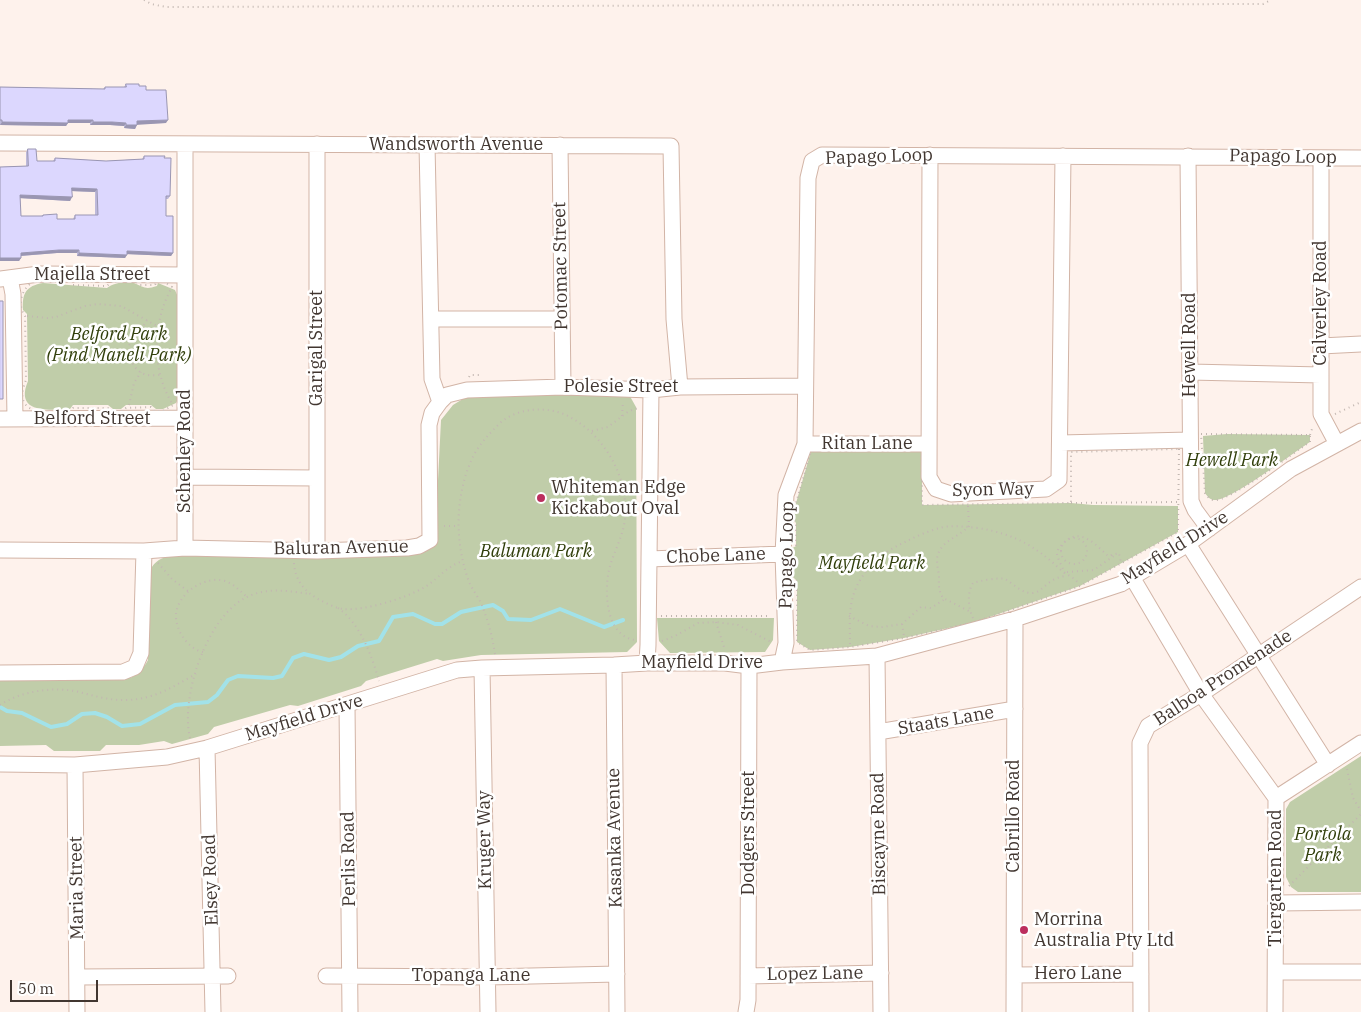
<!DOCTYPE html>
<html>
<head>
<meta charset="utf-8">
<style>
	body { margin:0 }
	#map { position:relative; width:1361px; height:1012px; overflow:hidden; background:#fef2ec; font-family:"IBM Plex Serif",serif }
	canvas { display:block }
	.scale { position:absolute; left:10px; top:980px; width:88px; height:22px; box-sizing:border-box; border:2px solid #413630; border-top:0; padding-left:6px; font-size:15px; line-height:18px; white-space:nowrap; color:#413630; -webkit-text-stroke:4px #fff; paint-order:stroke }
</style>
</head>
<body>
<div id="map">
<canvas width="1361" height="1012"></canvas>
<div class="scale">50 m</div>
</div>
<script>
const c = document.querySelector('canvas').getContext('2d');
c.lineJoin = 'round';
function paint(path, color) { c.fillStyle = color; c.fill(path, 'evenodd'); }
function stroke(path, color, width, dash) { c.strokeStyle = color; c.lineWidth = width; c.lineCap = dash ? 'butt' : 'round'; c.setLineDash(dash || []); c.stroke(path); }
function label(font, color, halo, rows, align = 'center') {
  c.font = font + ' "IBM Plex Serif",serif'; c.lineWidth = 5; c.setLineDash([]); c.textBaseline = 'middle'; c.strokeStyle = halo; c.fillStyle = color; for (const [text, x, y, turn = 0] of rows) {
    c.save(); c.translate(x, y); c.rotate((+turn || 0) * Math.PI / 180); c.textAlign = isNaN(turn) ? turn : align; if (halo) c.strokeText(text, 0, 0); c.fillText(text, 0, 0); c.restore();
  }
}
const green = new Path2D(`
	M43,283L107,288C113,283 126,281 134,283C144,287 145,290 157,286L158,283L175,290L178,297L179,397L176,403L163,409H156L151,405H126L121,409H113L108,405H73L70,409C49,410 14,414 28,381L27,314L23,310C22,293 26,286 43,283Z
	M627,391L636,407L637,642L627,652L481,655L443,661L437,659L366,681L361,686L298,706L290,705L214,727L208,734L172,744L164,741L139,745H106L100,751H54L46,745L0,746V679L130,678C139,674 143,669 148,660L149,573C153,563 158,559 169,556L427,551L435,541L441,420L453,405L466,397Z
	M1227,434L1310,435V442C1293,453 1229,502 1214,500C1210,500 1207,496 1205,493L1203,436Z
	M922,450V505L1071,503L1093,505L1178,506V532L1080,586L975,622L904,638L850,647L810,650L797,642V581L792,576L791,549L796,546V523L792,517L811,451Z
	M657,618H774L773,640L765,652L670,653L659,641Z
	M1361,756V892H1298L1291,887L1286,877V809L1290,802Z`);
const stream = new Path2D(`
	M0,707L7,711L22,713L51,727L67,724L82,714L95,713L107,717L122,726L140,724L175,705L208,702L217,695L228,680L238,676L273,678L282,676L293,658L304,654L329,660L341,657L358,646L379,641L393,617L413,614L435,624H442L461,612L493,605L503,611L508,619L531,620L560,609L604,627L623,620`);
const path = new Path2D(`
	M144,0L151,4L166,7L1255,4H1263L1271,0
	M70,281L73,285L107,286L111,282H136L140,285H155L157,281H163L172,287C152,323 151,370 173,405L163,411H154L151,407L126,408L123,411H112L109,408H73L70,411C47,412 11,417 26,380L25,316C17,305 21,289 33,282Z
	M27,316L47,318L56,317L85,306L98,304L109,305L121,306L157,326
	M147,320C142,329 134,334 130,343C126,354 133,370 144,374C149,376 155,375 160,375
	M469,377L470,375H480
	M129,405L134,383L141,372
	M1335,414L1361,402
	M622,416L623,401
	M592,431L608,427L629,411L638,408
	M1201,434L1310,435V442C1293,453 1229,502 1214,500C1210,500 1207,496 1205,493Z
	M1310,435L1313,426
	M1179,449L1178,532L1080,586L975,622L904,638L850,647L810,650L797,642V581L792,576L791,549L796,546V523L792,517L811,451L922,450V505L1071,503V452Z
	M1071,503L1178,502
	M968,506L969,526C958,538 939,541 937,559C937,565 938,570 939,575C939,585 938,590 943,598L969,611
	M444,526H459
	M1061 551a13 13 0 1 1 26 0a13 13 0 1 1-26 0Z
	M158,563L172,579L188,591
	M294,563C295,580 304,591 318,599C326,603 335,608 343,609C365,611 406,598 425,587C439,578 447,566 463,561
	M1067,572L1094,570L1115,555
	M338,608C360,623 372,656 379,681
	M661,616H771
	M849,616L869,626L882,627L902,624L921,607L931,608L945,599
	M973,618C968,608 967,592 973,583C978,581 1001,577 1005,579C1014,584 1022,594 1033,593C1040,592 1044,586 1050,582C1054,579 1059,577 1065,576C1064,568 1058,561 1057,554C1057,550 1060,546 1063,544C1079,525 1096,545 1108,556L1119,553L1121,563
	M716,622L725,650
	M902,624L904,636
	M662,641L675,636L698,623L716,622L738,625L773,643
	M850,644C850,625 848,606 856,588C865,567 885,551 905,542C917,536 930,530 944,527C956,525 966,527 978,528C1014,534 1034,545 1061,570C1067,575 1074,577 1079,584
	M203,652C188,649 175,630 176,614C178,593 205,575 225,581C234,584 240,591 247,597
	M495,654C492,635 488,620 481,603C477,595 471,588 468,579C455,542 455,498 471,461C477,447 487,436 498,425C514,408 547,405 568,416C605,435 629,478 625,519C623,537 613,553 609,570C604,593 606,636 635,640
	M0,705C21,691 54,686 79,692C95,696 111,701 128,700C155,699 174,686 196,674
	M190,738C180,697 207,616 247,597C267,587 289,591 310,594
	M1347,769L1353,798L1361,811
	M1289,886L1361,814`);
const minor = new Path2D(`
	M0,143L671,146L674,319L680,387
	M317,144V551
	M560,145L563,387
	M930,155L929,477L936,489L951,494L1046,489L1059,480L1063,156
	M1188,156L1191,501L1195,510L1209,529
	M1321,158V414L1337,444
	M10,278L13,294L15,419
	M0,279L39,274L184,275
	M431,319H562
	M1321,346L1361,344
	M1190,372L1321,375
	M440,402L447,395L467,390L563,387L651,390L680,387L805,386
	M0,419L185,418
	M1060,443L1190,440
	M805,444H928
	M185,477L317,478
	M1188,544L1328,765
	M185,548V144
	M0,550L144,551L185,548L317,551L407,548L419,546L430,540L429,425L432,413L440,402L432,379L427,145
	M649,559L783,554
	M1132,577L1201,694L1276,798L1275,1012
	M877,656L881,1012
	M782,662L786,643L783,554L786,495L805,444L808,178L812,161L822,155L1361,158
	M647,663L648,645L651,390
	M614,665L617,1012
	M482,668L488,1012
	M0,673L123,672L135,667L141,653L144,551
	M347,705L350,1012
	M878,732L1015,709
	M207,748L213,1012
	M0,764L75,765L167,757L207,748L457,670L482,668L614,665L647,663H725L749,666L782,662L877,656L1015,619L1121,584L1188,544L1291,469L1361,431
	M75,765L77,1012
	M1276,798L1361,743
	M1276,903L1361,902
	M1276,972H1361
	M1014,975L1141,974
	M326,976L488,977L617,974
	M748,976L881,973
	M78,977L228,976
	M746,1012L748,1000L749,666
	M1014,1012L1015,619
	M1141,1012L1140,743L1148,726L1201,694L1361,587`);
const wall = new Path2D(`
	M126,84L139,86L146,90L166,123L137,124L135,129L124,128V126L110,125H90V123H68L66,126L0,125V87L103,89L105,87H124Z
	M28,149L37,161H53L55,158L106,161L142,159L144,156L164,158L170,196L168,199H166V216L173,253L171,256L127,254L125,258L77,256V253H57L21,256V258L19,261H0V167L26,166V152ZM72,191L95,192V215H75L73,219H57L43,215L41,216H21L20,198L70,201L72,197Z`);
const shadedWall = new Path2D(`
	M68,120H93L90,123H68L66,126L0,125L2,122Z
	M168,120L166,123L135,125L137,121Z
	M93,122H112L126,123L124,126L110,125H90Z
	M126,125H137L135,129L124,128Z
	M72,188L97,189L95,192L70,191Z
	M20,195L72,197L70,201L18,198Z
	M59,250H79L77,253H57L19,256L21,253Z
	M127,251L173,253L171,256L125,254Z
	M79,253L127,255L125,258L77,256Z
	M0,258H21L19,261H0Z`);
const building = new Path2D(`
	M126,84H139V86H146V90H166L168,120L137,121V125H126V123L112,122H93V120H68V123L2,122V120H0V87L105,89V87H126Z
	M28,149H36L37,161H55V158L106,161L144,159V156H165L164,158H171L170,196H166V216H173V253L127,251V255L79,253V250H59L21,253V258H0V167L28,166ZM72,188L97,189L98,215H75V219H57V214L43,215V216H21L20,195L72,197Z
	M0,301H3V399H0Z`);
const markers = [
	[541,498,5,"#bc2f5e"],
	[1024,930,5,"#bc2f5e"]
];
const streetNames = [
	["Wandsworth Avenue",456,145],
	["Papago Loop",879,157,-2],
	["Papago Loop",1283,157,1],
	["Potomac Street",561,266,-91],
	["Majella Street",92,275],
	["Calverley Road",1321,303,-90],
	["Hewell Road",1190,345,-90],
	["Garigal Street",317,348,-90],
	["Polesie Street",621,387],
	["Belford Street",92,419],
	["Ritan Lane",867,444],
	["Schenley Road",185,451,-90],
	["Syon Way",993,490,-1],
	["Baluran Avenue",341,548,-1],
	["Mayfield Drive",1175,548,-32],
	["Papago Loop",787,555,-89],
	["Chobe Lane",716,556,-2],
	["Mayfield Drive",702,663],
	["Balboa Promenade",1223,678,-33],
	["Mayfield Drive",304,718,-17],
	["Staats Lane",946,721,-10],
	["Cabrillo Road",1014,816,-90],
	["Dodgers Street",749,833,-90],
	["Biscayne Road",879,834,-91],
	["Kasanka Avenue",615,838,-91],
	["Kruger Way",485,840,-91],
	["Perlis Road",349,859,-91],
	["Tiergarten Road",1276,878,-90],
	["Elsey Road",211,880,-92],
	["Maria Street",77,888,-91],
	["Lopez Lane",815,974,-1],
	["Hero Lane",1078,974],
	["Topanga Lane",471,976]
];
const parkNames = [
	["Belford Park",119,335],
	["(Pind Maneli Park)",119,356],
	["Hewell Park",1232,461],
	["Baluman Park",536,552],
	["Mayfield Park",872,564],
	["Portola",1323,835],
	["Park",1323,856]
];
const poiNames = [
	["Whiteman Edge",551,488],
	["Kickabout Oval",551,509],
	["Morrina",1034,920],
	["Australia Pty Ltd",1034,941]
];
paint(green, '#c0cda9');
stroke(stream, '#a2e2e9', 4);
stroke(minor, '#d2b4a6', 17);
stroke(path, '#c2b7b1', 2, [1, 4]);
stroke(minor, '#fff', 15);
paint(wall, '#bdb9da');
paint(shadedWall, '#9a96b2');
paint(building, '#dcd7fe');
stroke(building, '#9a96b2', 1);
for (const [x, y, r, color] of markers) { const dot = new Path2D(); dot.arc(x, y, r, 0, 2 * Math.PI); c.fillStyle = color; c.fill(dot); stroke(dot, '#fff', 2); }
label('18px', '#413630', '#fff', streetNames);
label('italic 18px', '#313f0b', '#fff', parkNames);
label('18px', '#413630', '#fff', poiNames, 'left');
</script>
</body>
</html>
